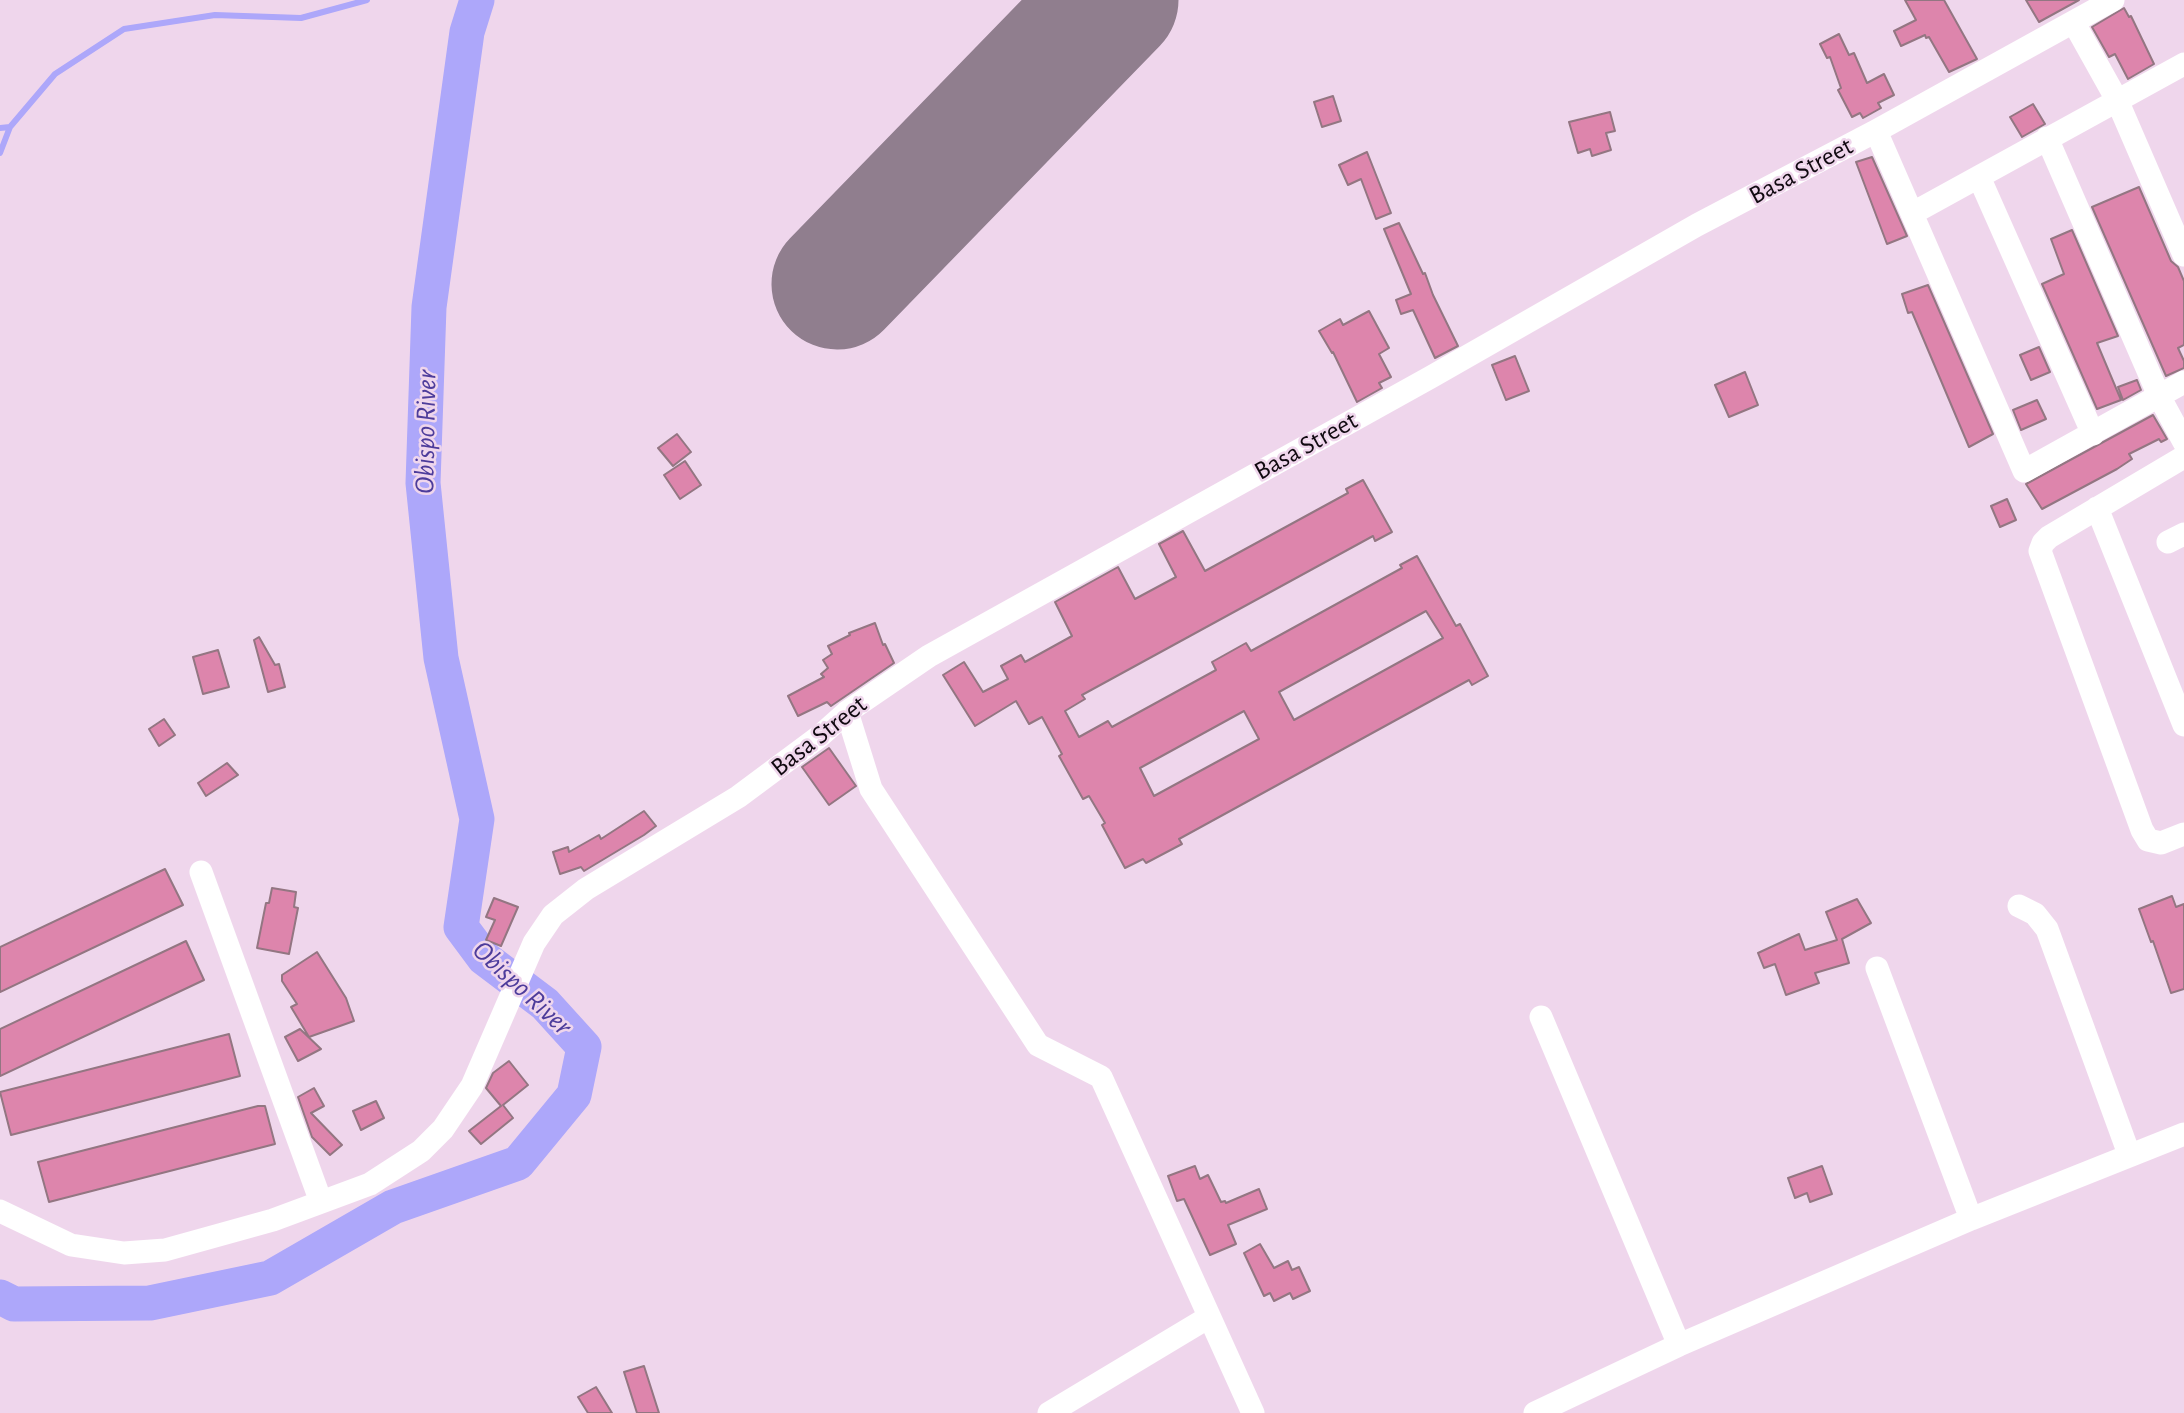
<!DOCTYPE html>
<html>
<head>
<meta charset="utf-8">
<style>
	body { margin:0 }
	canvas { display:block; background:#efd6ec }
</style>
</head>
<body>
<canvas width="2184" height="1413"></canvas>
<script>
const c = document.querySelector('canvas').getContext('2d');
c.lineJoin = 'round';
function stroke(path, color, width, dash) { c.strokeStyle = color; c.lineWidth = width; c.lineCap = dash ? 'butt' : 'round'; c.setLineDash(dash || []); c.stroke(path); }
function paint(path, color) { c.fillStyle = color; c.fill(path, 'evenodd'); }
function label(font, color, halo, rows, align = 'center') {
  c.font = font + ' "Alegreya Sans",sans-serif'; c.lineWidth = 5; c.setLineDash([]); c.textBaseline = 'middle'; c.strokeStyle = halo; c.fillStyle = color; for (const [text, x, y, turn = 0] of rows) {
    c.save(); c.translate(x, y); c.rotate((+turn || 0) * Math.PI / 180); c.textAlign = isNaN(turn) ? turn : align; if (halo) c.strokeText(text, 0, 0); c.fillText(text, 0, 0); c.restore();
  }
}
const stream = new Path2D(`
	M0,128L10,127L55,74L124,29L215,15L301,18L367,0
	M0,153L10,127`);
const river = new Path2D(`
	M0,1297L14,1304L150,1303L270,1278L393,1207L518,1163L574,1095L584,1047L545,1004L484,958L461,927L477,819L441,658L423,483L429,307L467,32L477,0`);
const runway = new Path2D(`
	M837,284L1113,0`);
const building = new Path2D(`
	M1905,0H1944L1977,59L1949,72L1929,37L1926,38L1925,35L1901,46L1894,31L1916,20Z
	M2026,0H2079L2039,22Z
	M2124,8L2129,17L2131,16L2154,64L2128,79L2115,54L2109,57L2092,27Z
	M1839,34L1849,55L1854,53L1867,83L1884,74L1894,95L1878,103L1881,108L1863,118L1860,113L1852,117L1838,90L1841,88L1830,57L1827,58L1820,44Z
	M1333,96L1341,121L1322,127L1314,102Z
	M2033,104L2045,124L2022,137L2010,117Z
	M1610,112L1615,131L1606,133L1611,150L1592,156L1590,149L1578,153L1569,122Z
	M1367,152L1391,213L1376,219L1361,179L1348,185L1339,165Z
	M1872,157L1907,236L1887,244L1856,162Z
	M2139,187L2171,261L2178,267L2184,281V345L2178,348L2184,361V368L2166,376L2092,207Z
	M1399,223L1423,274L1425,273L1433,295L1458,346L1435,358L1413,310L1401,314L1396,300L1411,294L1384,229Z
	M2072,230L2118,336L2097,343L2121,400L2097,409L2042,284L2064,274L2051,239Z
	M1928,285L1993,434L1969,447L1912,312L1908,313L1902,294Z
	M1369,311L1389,348L1379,354L1391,377L1379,383L1382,388L1357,402L1333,352L1332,353L1319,331L1340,319L1343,325Z
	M2039,347L2050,372L2031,380L2020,355Z
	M1515,356L1529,391L1506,400L1492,365Z
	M1745,372L1758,405L1729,417L1715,385Z
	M2137,380L2141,390L2123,400L2118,387Z
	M2037,400L2046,419L2021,430L2013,410Z
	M2153,415L2167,439L2161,442L2159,439L2129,454L2132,459L2117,469L2042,509L2026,484Z
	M677,434L691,452L673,466L658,448Z
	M685,461L701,485L680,499L664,475Z
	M1363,480L1392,532L1375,541L1373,536L1082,695L1085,699L1065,711L1079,737L1108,721L1112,727L1216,670L1212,662L1246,643L1251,651L1402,568L1400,565L1417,556L1456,626L1460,624L1488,676L1472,685L1469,680L1179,839L1182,844L1146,863L1143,859L1125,868L1102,825L1105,823L1089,796L1083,799L1059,756L1062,754L1042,717L1029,724L1016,701L975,726L943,675L964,662L983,692L1008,679L1001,666L1021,655L1025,662L1072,636L1055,602L1118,567L1135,599L1176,577L1159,544L1183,531L1205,571L1348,493L1346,489ZM1426,611L1443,638L1294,720L1279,692ZM1244,711L1259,739L1154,796L1140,768Z
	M2007,499L2016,520L2000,527L1991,506Z
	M875,623L883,645L885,644L894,663L831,706L827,702L798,716L788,696L824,677L821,674L828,668L823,660L832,654L828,646L850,635L849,633Z
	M259,637L275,665L279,664L285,687L268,692L254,640Z
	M218,650L229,687L203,694L193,657Z
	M164,719L175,735L159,746L149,729Z
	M829,748L856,786L829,805L802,767Z
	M227,763L238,775L206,796L198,783Z
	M644,811L656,826L644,835L584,871L581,867L560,874L553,852L568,847L569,852L599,835L601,839Z
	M165,869L183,905L0,992V947Z
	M272,888L296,892L294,907L298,908L289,954L257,948L266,903H269Z
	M2172,896L2176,907L2184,904V989L2171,993L2153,941L2151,942L2139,909Z
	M494,898L518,907L501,946L486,940L495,920L486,917Z
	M1857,899L1871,923L1842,939L1849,963L1815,973L1819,983L1786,995L1775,964L1764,968L1758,953L1799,934L1805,950L1837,940L1826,912Z
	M186,941L204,980L0,1076V1029Z
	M317,952L346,998L354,1021L309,1037L291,1007L297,1004L282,981V975Z
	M300,1029L321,1049L298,1061L285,1037Z
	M229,1034L240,1076L11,1135L0,1092Z
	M509,1061L528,1085L503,1105L513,1118L481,1144L469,1131L501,1106L486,1088L493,1073Z
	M314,1088L324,1106L311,1113L342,1145L330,1155L312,1137L298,1097Z
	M376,1101L384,1118L361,1130L353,1111Z
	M258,1106H265L275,1144L49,1202L38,1162Z
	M1195,1166L1200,1179L1208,1175L1221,1202L1225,1201L1226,1203L1259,1189L1267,1209L1228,1225L1236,1244L1210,1255L1184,1199L1177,1201L1168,1176Z
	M1822,1166L1832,1194L1810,1202L1807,1193L1795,1198L1788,1178Z
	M1260,1244L1274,1268L1288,1261L1292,1270L1299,1267L1310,1291L1293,1299L1290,1293L1274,1301L1270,1293L1264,1296L1244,1253Z
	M644,1366L659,1413H637L624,1372Z
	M596,1387L612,1413H588L578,1397Z`);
const minor = new Path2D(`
	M2074,23L2117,100L2184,255
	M1876,131L2024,471L2184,382
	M2047,138L2159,396L2184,442
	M1979,177L2093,434
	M1913,213L2184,64
	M2184,457L2049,537L2043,543L2040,551L2142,830L2148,840L2161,843L2184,834
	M2097,508L2184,725
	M2168,542L2184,534
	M847,712L871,789L1038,1045L1101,1077L1253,1413
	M201,872L321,1202
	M2019,906L2035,914L2047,929L2129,1154
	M1877,968L1971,1219
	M1541,1017L1679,1345
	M0,1211L71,1245L124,1253L165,1250L273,1220L370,1184L421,1151L443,1129L472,1086L534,943L553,915L586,889L738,797L820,736L847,712L929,656L1431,377L1697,225L1876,131L2113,0
	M1049,1413L1209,1317
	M1535,1413L1679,1345L1971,1219L2184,1134`);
const streetNames = [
	["Basa Street",1801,171,-28],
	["Basa Street",1306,446,-29],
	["Basa Street",819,736,-38]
];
const waterNames = [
	["Obispo River",426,432,-89],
	["Obispo River",522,988,43]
];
stroke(stream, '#ada7fa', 6);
stroke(river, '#ada7fa', 35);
stroke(runway, '#907e8e', 131);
paint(building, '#dd85ac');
stroke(building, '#937682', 2);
stroke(minor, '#fff', 23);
label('26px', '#100910', '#efd6ec', streetNames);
label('italic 28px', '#4d3c9b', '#efd6ec', waterNames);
</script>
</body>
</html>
